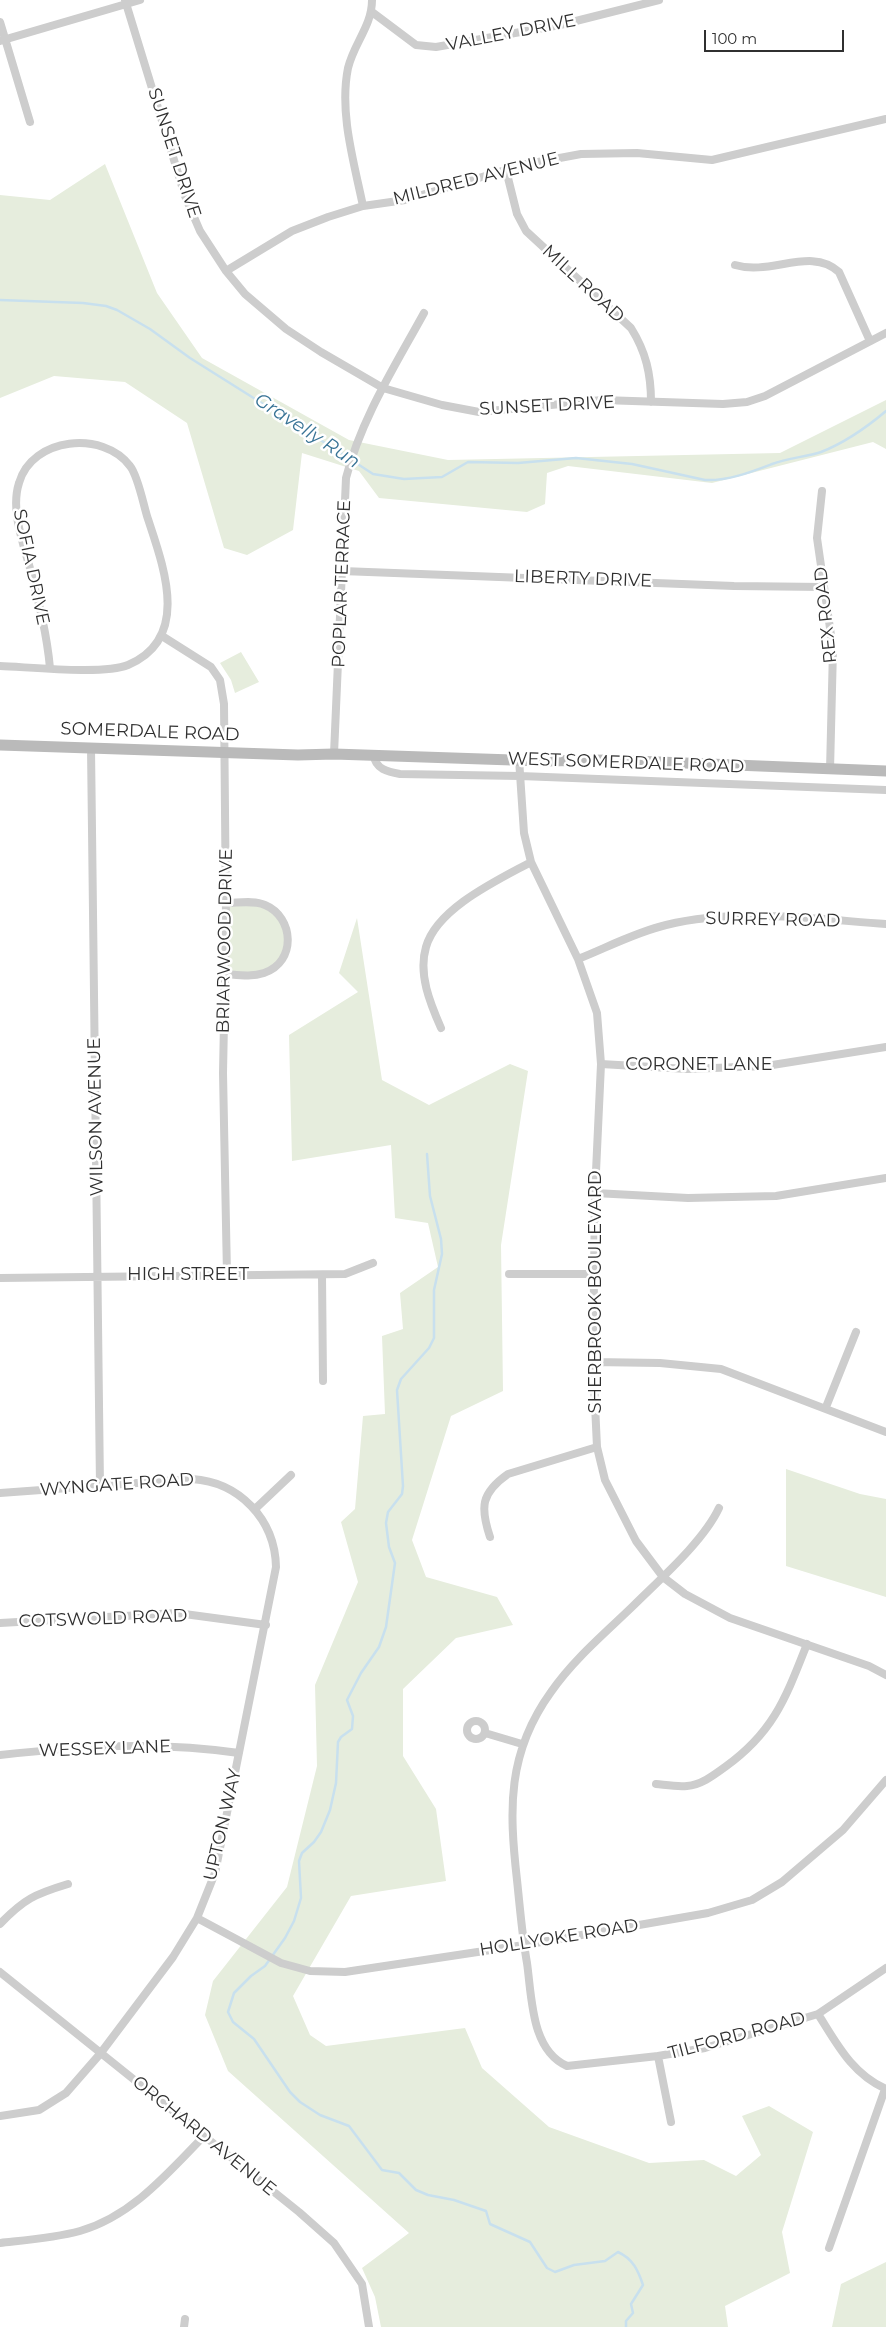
<!DOCTYPE html>
<html>
<head>
<meta charset="utf-8">
<style>
	body { margin:0 }
	#map { position:relative; width:886px; height:2327px; overflow:hidden; background:#fff; font-family:Montserrat,sans-serif }
	canvas { display:block }
	.scale { position:absolute; left:704px; top:30px; width:140px; height:22px; box-sizing:border-box; border:2px solid #303030; border-top:0; padding-left:6px; font-size:15px; line-height:18px; white-space:nowrap; color:#303030; -webkit-text-stroke:4px #fff; paint-order:stroke }
</style>
</head>
<body>
<div id="map">
<canvas width="886" height="2327"></canvas>
<div class="scale">100 m</div>
</div>
<script>
const c = document.querySelector('canvas').getContext('2d');
c.lineJoin = 'round';
function paint(path, color) { c.fillStyle = color; c.fill(path, 'evenodd'); }
function stroke(path, color, width, dash) { c.strokeStyle = color; c.lineWidth = width; c.lineCap = dash ? 'butt' : 'round'; c.setLineDash(dash || []); c.stroke(path); }
function label(font, color, halo, rows, align = 'center') {
  c.font = font + ' Montserrat,sans-serif'; c.lineWidth = 5; c.setLineDash([]); c.textBaseline = 'middle'; c.strokeStyle = halo; c.fillStyle = color; for (const [text, x, y, turn = 0] of rows) {
    c.save(); c.translate(x, y); c.rotate((+turn || 0) * Math.PI / 180); c.textAlign = isNaN(turn) ? turn : align; if (halo) c.strokeText(text, 0, 0); c.fillText(text, 0, 0); c.restore();
  }
}
const green = new Path2D(`
	M105,164L157,293L202,358L349,440L448,460L780,453L886,400V449L873,442L712,483L568,466L547,473L545,504L527,512L379,498L359,471L302,453L293,530L247,555L224,548L187,423L125,382L54,376L0,398V195L50,200Z
	M241,652L259,682L235,693L231,680L220,663Z
	M226,903H254L284,919L287,950L265,973L226,974Z
	M357,918L382,1080L429,1105L510,1064L528,1071L501,1245L503,1391L451,1416L412,1540L426,1577L497,1597L513,1625L456,1638L403,1689V1756L436,1809L446,1881L351,1896L293,1996L310,2035L326,2046L465,2028L482,2068L549,2127L649,2163L704,2160L736,2176L761,2155L742,2116L769,2106L813,2132L782,2232L790,2273L725,2306L728,2327H381L375,2297L362,2268L409,2233L228,2071L205,2015L213,1981L287,1887L317,1766L315,1685L358,1582L341,1522L355,1509L363,1416L385,1414L382,1336L403,1329L400,1293L438,1267L428,1223L395,1218L391,1145L292,1161L289,1035L358,992L339,973Z
	M786,1469L860,1494L886,1499V1597L786,1566Z
	M886,2262V2327H832L841,2284Z`);
const stream = new Path2D(`
	M0,300L83,303L106,306L117,310L150,329L190,358L349,458
	M353,461L373,474L404,479L442,477L468,462L518,463L576,458L632,464L705,480C728,481 751,472 772,464C788,458 805,457 821,452C844,443 867,427 886,411
	M427,1154L430,1196L441,1239L442,1254L434,1290V1338L429,1348L401,1379L397,1390L403,1486L402,1494L388,1512L386,1523L389,1547L395,1563L386,1627L379,1647L361,1673L347,1700L353,1716L352,1729L341,1737L338,1742L336,1783L330,1810L321,1832L314,1842L302,1853L299,1861L301,1898L294,1921L285,1938L265,1966L251,1976L234,1993L228,2012L233,2022L254,2039L290,2092L300,2102L320,2115L349,2126L382,2170L399,2173L416,2190L428,2195L454,2200L486,2211L490,2224L530,2242L547,2268L555,2272L574,2265L605,2261L618,2252C633,2259 638,2270 643,2285L631,2304L633,2313L626,2321V2327`);
const minor = new Path2D(`
	M125,0L185,196L200,231L226,271L245,294L286,329L321,352L383,388L442,405L479,412L602,400L723,404L747,402L765,396L886,333
	M372,12L416,45L436,47L560,25L659,0
	M0,22L30,122
	M0,41L140,0
	M506,170L517,214L526,231L631,328C646,352 651,374 651,402
	M363,206C354,162 339,113 348,68C354,43 372,26 372,0
	M735,265C771,276 811,246 839,272L870,341
	M226,271L292,231L328,217L363,206L405,200L522,165L581,154L637,153L712,160L886,119
	M822,491L817,538L833,649L830,770
	M342,571L734,586L824,587
	M162,636L211,667L220,680L224,704L226,918L223,1073L227,1275
	M0,666C29,667 104,675 128,665C192,638 163,565 147,516C143,503 138,476 130,466C103,430 32,437 19,483C10,511 24,545 31,572C39,603 47,635 50,668
	M91,748L100,1486
	M334,754L346,478C361,419 395,366 424,313
	M374,755C375,769 388,772 400,774L520,776L886,790
	M519,759L524,833L531,862L578,959L597,1013L601,1064L595,1193L593,1362L597,1447L605,1480L636,1541L663,1577L685,1594L730,1618L869,1666L886,1675
	M578,959C606,948 636,932 666,925C737,908 814,919 886,924
	M226,974C239,975 252,977 264,973C297,962 294,917 265,905C254,900 238,903 226,903
	M441,1028C430,1003 418,974 426,947C437,908 498,880 531,862
	M601,1064L687,1069L766,1066L886,1047
	M595,1193L688,1198L776,1196L886,1178
	M509,1274H594
	M322,1275L323,1381
	M0,1278L345,1274L373,1263
	M593,1362L660,1363L721,1369L886,1432
	M826,1407L856,1332
	M0,1493L192,1479C239,1482 275,1519 276,1567L215,1873L197,1918L173,1957L100,2054L66,2093L39,2110L0,2116
	M719,1508C703,1542 659,1580 632,1607C604,1634 573,1660 551,1692C507,1753 509,1809 517,1880C520,1908 522,1935 527,1963C532,1998 531,2050 567,2066L658,2056L705,2048L818,2014L886,1968
	M255,1509L291,1475
	M490,1537C480,1507 481,1493 508,1474L597,1447
	M0,1623L177,1613L266,1625
	M467 1730a9 9 0 1 1 18 0a9 9 0 1 1-18 0Z
	M485,1733L522,1744
	M0,1755C81,1746 158,1741 239,1753
	M656,1784C666,1785 677,1787 687,1786C701,1785 714,1775 725,1767C774,1732 786,1697 807,1644
	M197,1918L281,1963L310,1971L345,1972L524,1945L708,1913L752,1900L782,1882L843,1830L886,1780
	M0,1924C24,1899 35,1894 68,1884
	M0,1972L299,2212L334,2243L362,2284L369,2327
	M818,2014C837,2044 852,2074 886,2089
	M658,2056L671,2122
	M0,2243C27,2240 54,2238 80,2231C132,2216 168,2173 204,2136
	M829,2248L885,2089
	M184,2327L185,2319`);
const secondary = new Path2D(`
	M0,745L298,755L334,754L542,761L609,760L886,771`);
const streetNames = [
	["VALLEY DRIVE",511,33,-11],
	["SUNSET DRIVE",174,153,72],
	["MILDRED AVENUE",476,179,-14],
	["MILL ROAD",583,284,43],
	["SUNSET DRIVE",547,406,-3],
	["SOFIA DRIVE",31,567,78],
	["LIBERTY DRIVE",583,579,2],
	["POPLAR TERRACE",342,584,-88],
	["REX ROAD",826,615,-96],
	["SOMERDALE ROAD",150,732,2],
	["WEST SOMERDALE ROAD",626,763,2],
	["SURREY ROAD",773,920,1],
	["BRIARWOOD DRIVE",225,941,-89],
	["CORONET LANE",699,1065],
	["WILSON AVENUE",96,1117,-91],
	["HIGH STREET",188,1275],
	["SHERBROOK BOULEVARD",596,1292,-90],
	["WYNGATE ROAD",117,1485,-4],
	["COTSWOLD ROAD",103,1619,-2],
	["WESSEX LANE",105,1749,-2],
	["UPTON WAY",223,1825,-77],
	["HOLLYOKE ROAD",559,1938,-9],
	["TILFORD ROAD",737,2036,-15],
	["ORCHARD AVENUE",204,2136,39]
];
const waterNames = [
	["Gravelly Run",307,431,33]
];
paint(green, '#e6eddd');
stroke(stream, '#c8e0ee', 2.5);
stroke(minor, '#cdcdcd', 8);
stroke(secondary, '#bababa', 11);
label('18px', '#303030', '#fff', streetNames);
label('italic 19px', '#397496', '#fff', waterNames);
</script>
</body>
</html>
